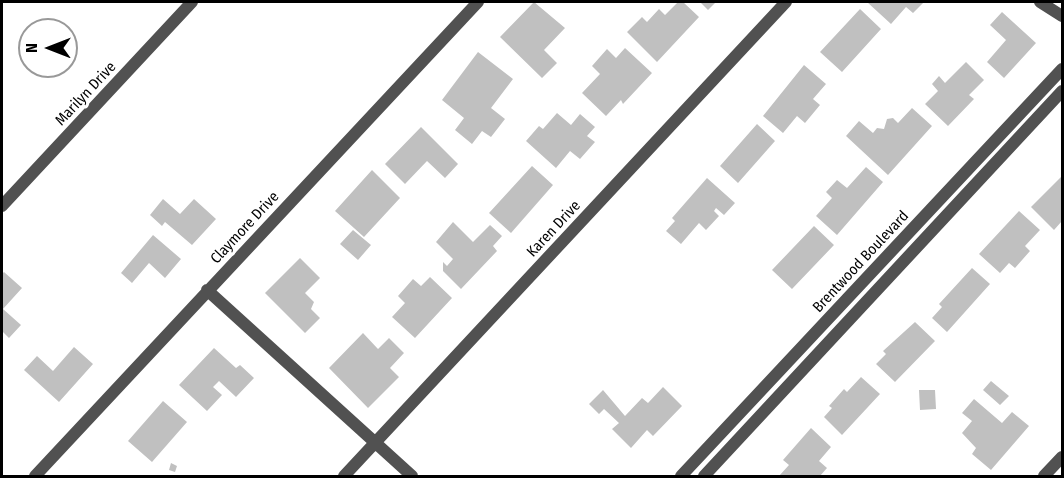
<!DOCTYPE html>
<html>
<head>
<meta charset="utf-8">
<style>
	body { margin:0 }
	#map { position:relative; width:1064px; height:478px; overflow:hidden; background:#fff; font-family:"Fira Sans Condensed",sans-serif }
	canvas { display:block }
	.frame { position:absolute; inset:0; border:3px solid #000; pointer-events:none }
	.north { position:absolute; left:18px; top:18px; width:60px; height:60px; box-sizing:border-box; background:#fff; border:2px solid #999; border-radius:50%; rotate:270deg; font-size:16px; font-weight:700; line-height:24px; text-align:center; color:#000 }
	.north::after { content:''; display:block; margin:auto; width:21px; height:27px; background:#000; clip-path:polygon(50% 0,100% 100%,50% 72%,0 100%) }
</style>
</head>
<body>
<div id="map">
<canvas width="1064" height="478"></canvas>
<div class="frame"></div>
<div class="north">N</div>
</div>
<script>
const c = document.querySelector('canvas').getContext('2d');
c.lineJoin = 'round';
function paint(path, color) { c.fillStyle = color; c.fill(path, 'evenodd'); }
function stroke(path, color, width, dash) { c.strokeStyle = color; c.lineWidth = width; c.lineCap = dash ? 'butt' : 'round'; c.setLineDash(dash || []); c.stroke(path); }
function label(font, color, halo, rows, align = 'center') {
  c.font = font + ' "Fira Sans Condensed",sans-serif'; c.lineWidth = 6; c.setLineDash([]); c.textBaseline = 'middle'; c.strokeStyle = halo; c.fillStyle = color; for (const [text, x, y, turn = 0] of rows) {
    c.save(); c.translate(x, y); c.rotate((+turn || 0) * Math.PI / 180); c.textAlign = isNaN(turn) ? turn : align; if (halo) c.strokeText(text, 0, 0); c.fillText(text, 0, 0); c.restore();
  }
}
const building = new Path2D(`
	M534,2L565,28L544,50L557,63L542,78L500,37Z
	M678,2H683L699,17L657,62L627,32L642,17L647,22L659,9L665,15Z
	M700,2H716L708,10Z
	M867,2H924L913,13L906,7L891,24Z
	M860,9L881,29L842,72L820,52Z
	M1002,12L1036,43L1004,78L987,62L1006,40L990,25Z
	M625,48L652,73L623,104L621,100L606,116L582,93L600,74L592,66L607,49L616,58Z
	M478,52L513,79L491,108L505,119L491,137L482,131L472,144L455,130L464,118L442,100Z
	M966,62L984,80L969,95L974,99L948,126L925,104L938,91L932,84L939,76L945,83Z
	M804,65L826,84L813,99L820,105L805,123L797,116L783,133L763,116Z
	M912,108L932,126L888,175L846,136L859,121L873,133L877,128L884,129L887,119L893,118L898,123Z
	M557,113L571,125L580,114L595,127L587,136L595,142L580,159L570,151L556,168L526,141L539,126L543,129Z
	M757,124L775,141L738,183L720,166Z
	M421,127L458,164L445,178L427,161L405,184L385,164Z
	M532,166L553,185L511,233L489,213Z
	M866,167L883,182L837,235L816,216L832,198L826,192L837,180L847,188Z
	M372,170L400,198L364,237L335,211Z
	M1062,176V221L1054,230L1031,207Z
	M707,178L735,203L724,215L716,208L714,211L719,216L706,230L699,223L681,244L666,231L675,221L672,218Z
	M163,199L180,214L194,199L216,219L192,245L165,222L162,226L150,215Z
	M1019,211L1040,230L1025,246L1030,251L1015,268L1009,263L1000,273L979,254Z
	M453,222L473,242L490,225L502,236L493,246L497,251L461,289L443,271V262L447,266L453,259L436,242Z
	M814,226L834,245L792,289L772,270Z
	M353,230L371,245L358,260L340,244Z
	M153,235L181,259L165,278L149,263L132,283L121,273Z
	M300,258L320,278L305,293L314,302L311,309L320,318L305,333L265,293Z
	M972,268L990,284L947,332L932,318L942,307L939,304Z
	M4,272L22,288L3,309L21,325L9,338L2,331V274Z
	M430,277L452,298L415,338L392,317L405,303L398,296L413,279L421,286Z
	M915,322L935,341L895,382L876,364L886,354L883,351Z
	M363,333L378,349L389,338L404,353L390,368L399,377L368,408L329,368Z
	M74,347L93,364L59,402L24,370L37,356L53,371Z
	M214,348L236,368L240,365L254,378L236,397L219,381L213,387L222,395L207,411L179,385Z
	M861,377L880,394L842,435L824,417L832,408L829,406L844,389L847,392Z
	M991,381L1009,396L1000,405L983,390Z
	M663,387L682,406L653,436L647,430L631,448L612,429L619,423L604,409L599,414L589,404L603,390L625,416L642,398L648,403Z
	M919,390H935L936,409L920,410Z
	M974,399L1002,423L1012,412L1029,426L991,470L972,454L976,448L962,433L972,421L962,413Z
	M163,401L187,422L152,462L128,441Z
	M811,428L831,447L819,461L827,468L820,476H779L789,465L783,460Z
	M171,463L177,466L175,472L169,470Z`);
const street = new Path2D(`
	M1040,2L1062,16
	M2,206L192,2
	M207,290L412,476
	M35,476L478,2
	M344,476L786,2
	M681,476L1062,69
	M704,476L1062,91
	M1044,476L1062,457`);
const streetNames = [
	["Marilyn Drive",86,94,-47],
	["Claymore Drive",245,228,-47],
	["Karen Drive",554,229,-47],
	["Brentwood Boulevard",861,262,-47]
];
paint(building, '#c0c0c0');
stroke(street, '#515151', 12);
label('15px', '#000', '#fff', streetNames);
</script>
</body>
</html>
